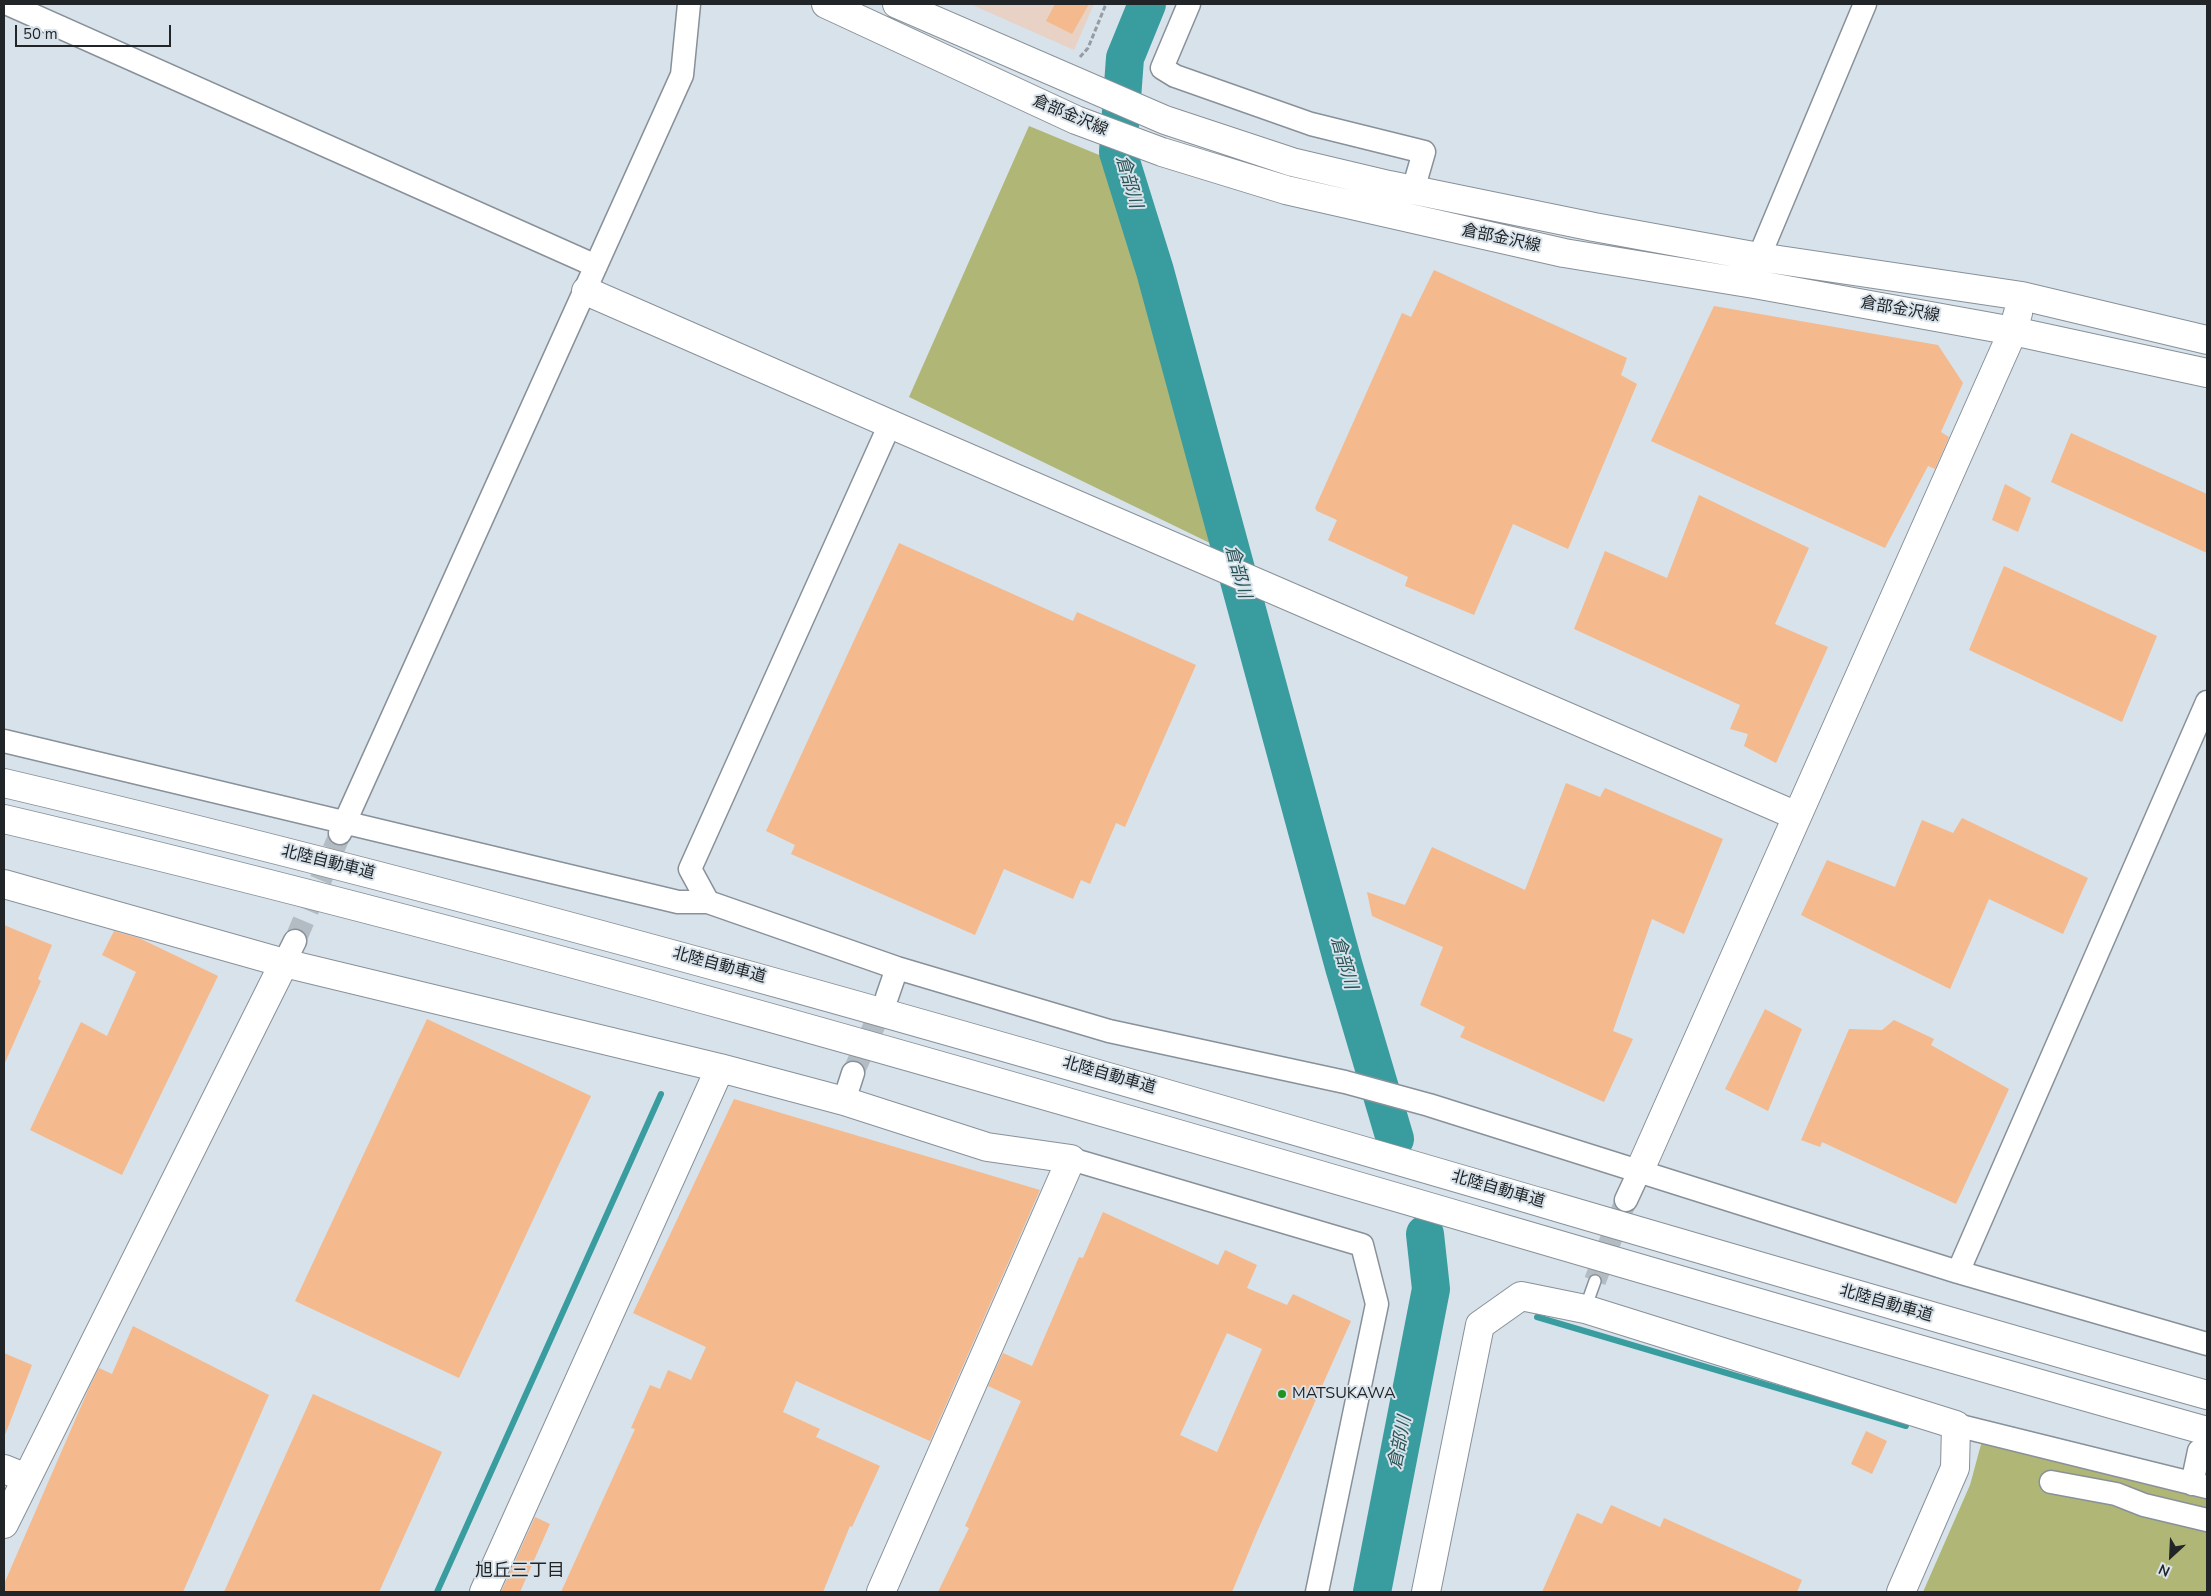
<!DOCTYPE html>
<html>
<head>
<meta charset="utf-8">
<style>
	body { margin:0 }
	#map { position:relative; width:2211px; height:1596px; overflow:hidden; background:#d8e2ea; font-family:"Nunito Sans",sans-serif }
	canvas { display:block }
	.frame { position:absolute; inset:0; border:5px solid #212528; pointer-events:none }
	.north { position:absolute; left:2146px; top:1531px; width:50px; height:50px; -webkit-text-stroke:4px #d8e2ea; paint-order:stroke; rotate:205deg; font-size:14px; font-weight:700; line-height:20px; text-align:center; color:#212528 }
	.north::after { content:''; display:block; margin:auto; width:18px; height:22px; background:#212528; clip-path:polygon(50% 0,100% 100%,50% 72%,0 100%) }
	.scale { position:absolute; left:15px; top:25px; width:156px; height:22px; box-sizing:border-box; border:2px solid #212528; border-top:0; padding-left:6px; font-size:15px; line-height:18px; white-space:nowrap; color:#212528; -webkit-text-stroke:4px #d8e2ea; paint-order:stroke }
</style>
</head>
<body>
<div id="map">
<canvas width="2211" height="1596"></canvas>
<div class="frame"></div>
<div class="north">N</div>
<div class="scale">50 m</div>
</div>
<script>
const c = document.querySelector('canvas').getContext('2d');
c.lineJoin = 'round';
function paint(path, color) { c.fillStyle = color; c.fill(path, 'evenodd'); }
function stroke(path, color, width, dash) { c.strokeStyle = color; c.lineWidth = width; c.lineCap = dash ? 'butt' : 'round'; c.setLineDash(dash || []); c.stroke(path); }
function label(font, color, halo, rows, align = 'center') {
  c.font = font + ' "Nunito Sans","Noto Sans JP",sans-serif'; c.lineWidth = 4; c.setLineDash([]); c.textBaseline = 'middle'; c.strokeStyle = halo; c.fillStyle = color; for (const [text, x, y, turn = 0] of rows) {
    c.save(); c.translate(x, y); c.rotate((+turn || 0) * Math.PI / 180); c.textAlign = isNaN(turn) ? turn : align; if (halo) c.strokeText(text, 0, 0); c.fillText(text, 0, 0); c.restore();
  }
}
const education = new Path2D(`
	M970,4H1094L1074,50Z`);
const green = new Path2D(`
	M1029,126L1104,157L1214,545L909,397Z
	M1983,1437L2207,1499V1592H1923L1970,1485Z`);
const stream = new Path2D(`
	M1537,1317L1906,1426
	M437,1592L661,1094`);
const river = new Path2D(`
	M1147,4L1125,58L1118,152L1155,271L1344,967L1395,1139
	M1372,1592L1431,1289L1425,1234`);
const building = new Path2D(`
	M1055,4H1089L1072,34L1046,21Z
	M1434,270L1627,358L1621,375L1637,384L1568,549L1513,524L1474,615L1405,586L1408,577L1328,540L1337,520L1317,511L1315,508L1402,313L1411,317Z
	M1714,306L1938,345L1963,383L1941,432L1949,437L1935,469L1928,466L1885,548L1651,441Z
	M2071,433L2207,494V553L2051,482Z
	M2005,484L2031,498L2018,532L1992,520Z
	M1699,495L1809,548L1775,624L1828,647L1776,763L1744,746L1748,734L1730,729L1740,705L1574,629L1605,551L1667,578Z
	M899,543L1073,621L1077,612L1196,665L1125,827L1116,823L1090,884L1081,880L1073,899L1004,869L975,935L791,854L795,845L766,831Z
	M2004,566L2157,636L2122,722L1969,650Z
	M1566,783L1600,797L1605,788L1723,839L1684,934L1652,919L1613,1031L1633,1039L1604,1102L1460,1037L1465,1027L1420,1005L1443,947L1372,916L1367,892L1405,905L1432,847L1525,890Z
	M1962,818L2088,878L2063,934L1989,899L1950,989L1801,915L1827,860L1895,887L1922,820L1953,833Z
	M4,925L52,945L38,979L41,981L4,1065Z
	M114,931L139,938L218,976L122,1175L30,1130L81,1022L107,1036L136,972L102,955Z
	M1765,1009L1802,1029L1768,1111L1725,1089Z
	M427,1019L591,1096L459,1378L295,1301Z
	M1894,1020L1934,1039L1931,1045L2009,1089L1956,1204L1822,1142L1820,1147L1801,1140L1849,1029L1882,1030Z
	M734,1099L1040,1190L930,1441L796,1381L783,1412L820,1429L816,1437L880,1466L852,1527L850,1526L823,1592H561L635,1429L631,1428L650,1385L660,1389L668,1370L691,1380L706,1347L633,1313Z
	M1103,1212L1218,1265L1225,1250L1257,1265L1247,1288L1287,1305L1293,1294L1351,1321L1257,1532L1232,1592H938L969,1528L965,1526L1021,1401L988,1386L1003,1353L1032,1366L1079,1257L1083,1258ZM1227,1333L1262,1349L1217,1452L1180,1435Z
	M133,1326L269,1395L183,1592H4V1584L89,1388L99,1368L112,1374Z
	M4,1353L32,1365L5,1435L4,1434Z
	M313,1394L442,1452L379,1592H224Z
	M1866,1431L1887,1441L1872,1474L1851,1464Z
	M1611,1505L1660,1527L1664,1518L1802,1580L1797,1592H1542L1577,1513L1602,1524Z
	M535,1517L550,1524L520,1592H501Z`);
const streetTunnel = new Path2D(`
	M295,941L340,834
	M853,1073L887,997
	M1595,1281L1626,1200`);
const path = new Path2D(`
	M1080,57L1088,48L1106,4`);
const lane = new Path2D(`
	M1585,1309L1595,1281`);
const street = new Path2D(`
	M8,4L596,266
	M1189,4L1162,68L1175,76L1311,124L1424,152L1413,190
	M1759,257L1865,4
	M4,741L678,902H708L897,968L1109,1031L1345,1082L1429,1105L1958,1272L2207,1344
	M340,833L682,75L689,4
	M708,902L690,869L890,424
	M284,963L295,941
	M887,997L897,968
	M844,1101L853,1073
	M1071,1159L1362,1245L1377,1304L1317,1592
	M1626,1200L1639,1172
	M1958,1272L2207,702
	M1956,1425L2207,1487
	M2051,1482L2116,1494L2144,1505L2207,1520
	M2192,1484L2199,1451`);
const secondary = new Path2D(`
	M826,4L1076,120L1162,152L1286,190L1564,253L1754,284L2013,331L2207,373
	M897,4L1165,120L1292,162L1389,185L1594,227L1759,257L2022,296L2207,340
	M586,291L890,424L1797,816
	M4,884L284,963L720,1068L844,1101L987,1147L1071,1159L881,1592
	M1639,1172L2013,331L2018,313
	M4,1469L26,1478
	M4,1524L284,963
	M484,1592L720,1068
	M1426,1592L1480,1325L1521,1296L1585,1309L1956,1425L1955,1468L1901,1592`);
const highway = new Path2D(`
	M4,783C746,958 1474,1188 2207,1395
	M4,819C746,994 1473,1226 2207,1431`);
const markers = [
	[1282,1394,5,"#20931e"]
];
const streetNames = [
	["倉部金沢線",1070,116,23],
	["倉部金沢線",1501,239,12],
	["倉部金沢線",1900,310,10],
	["北陸自動車道",328,863,14],
	["北陸自動車道",719,966,15],
	["北陸自動車道",1109,1076,16],
	["北陸自動車道",1498,1190,16],
	["北陸自動車道",1886,1304,16]
];
const poiNames = [
	["MATSUKAWA",1292,1394]
];
const waterNames = [
	["倉部川",1128,182,74],
	["倉部川",1237,572,75],
	["倉部川",1343,963,74],
	["倉部川",1401,1443,-79]
];
const neighbourhoodNames = [
	["旭丘三丁目",520,1572]
];
paint(education, '#e8d2c5');
paint(green, '#afb676');
stroke(stream, '#399c9f', 6);
stroke(river, '#399c9f', 38);
paint(building, '#f4b98c');
stroke(streetTunnel, '#b3bcc3', 22, [22, 11]);
stroke(lane, '#889199', 14);
stroke(street, '#889199', 25);
stroke(secondary, '#889199', 30);
stroke(highway, '#889199', 30);
stroke(path, '#959ca3', 3, [5, 2.5]);
stroke(lane, '#fff', 11);
stroke(street, '#fff', 22);
stroke(secondary, '#fff', 28);
stroke(highway, '#fff', 28);
for (const [x, y, r, color] of markers) { const dot = new Path2D(); dot.arc(x, y, r, 0, 2 * Math.PI); c.fillStyle = color; c.fill(dot); stroke(dot, '#d8e2ea', 2); }
label('16px', '#212528', '#d8e2ea', streetNames);
label('16px', '#212528', '#d8e2ea', poiNames, 'left');
label('italic 18px', '#295456', '#d8e2ea', waterNames);
label('18px', '#212528', '#d8e2ea', neighbourhoodNames);
</script>
</body>
</html>
